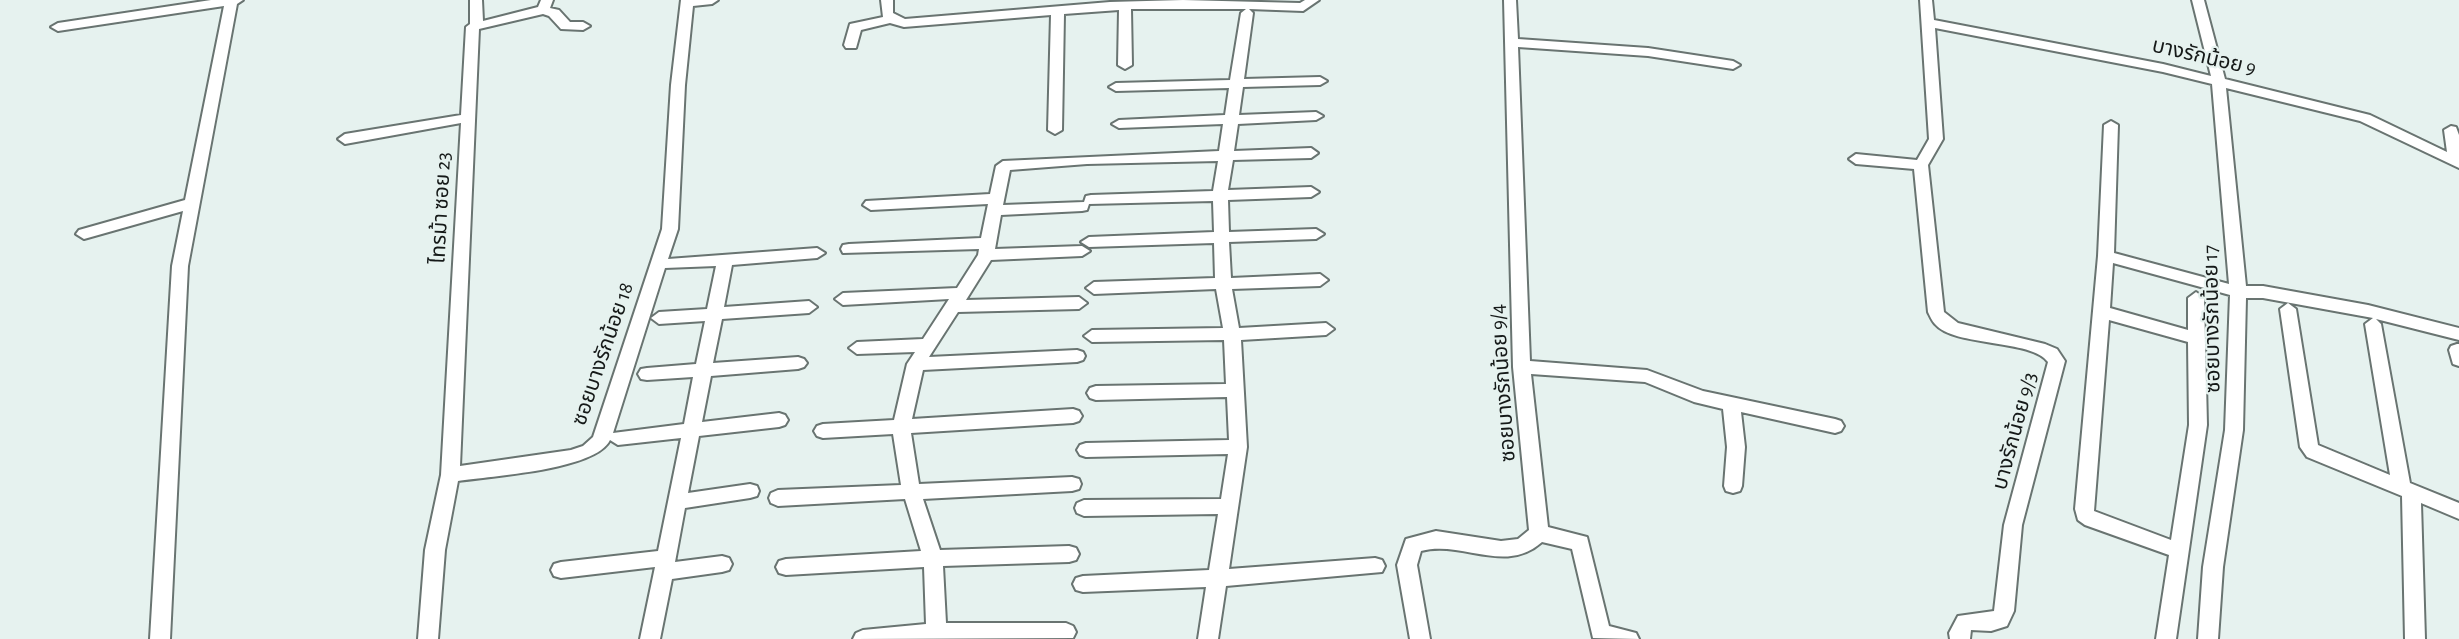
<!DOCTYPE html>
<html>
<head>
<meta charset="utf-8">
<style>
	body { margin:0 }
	canvas { display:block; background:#e6f2ef }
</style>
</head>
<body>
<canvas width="2459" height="639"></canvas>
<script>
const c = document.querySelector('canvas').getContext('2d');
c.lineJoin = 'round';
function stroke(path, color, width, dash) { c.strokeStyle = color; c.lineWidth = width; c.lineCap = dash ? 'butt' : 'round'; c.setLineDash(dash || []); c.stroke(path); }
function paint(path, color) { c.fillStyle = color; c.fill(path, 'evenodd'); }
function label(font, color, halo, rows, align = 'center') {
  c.font = font + ' "Alegreya Sans","Noto Sans Thai",sans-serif'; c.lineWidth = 4.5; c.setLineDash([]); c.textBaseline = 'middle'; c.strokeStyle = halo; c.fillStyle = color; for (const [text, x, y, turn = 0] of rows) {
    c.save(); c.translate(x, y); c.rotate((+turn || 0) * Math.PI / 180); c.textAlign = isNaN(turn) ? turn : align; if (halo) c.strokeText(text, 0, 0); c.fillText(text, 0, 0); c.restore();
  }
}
const minor = new Path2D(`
	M211,0H243L237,4L188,266L170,639H150L172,266L183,211L84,239L76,234L79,230L185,200L224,6L58,31L51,27L58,23Z
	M470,0H482L483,21L538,7L541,0H553L550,8L559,10L570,22H583L590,26L583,30L561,29L549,16L543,14L479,29L460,466L571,450L583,446L593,437L662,229L671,85L681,0H718L712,4L693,6L685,85L678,229L668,259L817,248L825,253L817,258L732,265L724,307L809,301L817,307L809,313L722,319L713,363L798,357L804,359L807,363L804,367L798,369L711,376L702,422L779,413L785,415L788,420L785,425L779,427L699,436L688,493L750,484L757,486L759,491L757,496L750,498L685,508L675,562L722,556L729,558L732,564L729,570L722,572L672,579L660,639H640L655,567L561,578L554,576L551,570L554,564L561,562L658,551L681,438L618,445L610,440C596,470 491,476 458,481L445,550L438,639H418L425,550L441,475L461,123L345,144L338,139L345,134L461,115L466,27L470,24ZM716,266L707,309L659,312L651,318L659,324L705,321L696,364L647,368L641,369L638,374L641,379L647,380L693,377L684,424L613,433L665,268Z
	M881,0H893V13L905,19L1110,2L1183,0L1300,3L1305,0H1319L1303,11L1249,9L1253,13L1244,79L1320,77L1327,81L1320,85L1243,87L1239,115L1316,112L1323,116L1316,120L1238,124L1234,151L1311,148L1318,153L1311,158L1233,160L1228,190L1311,187L1319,192L1311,197L1228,200L1229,232L1316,229L1324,234L1316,239L1229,242L1231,278L1320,274L1328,280L1320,286L1232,289L1239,328L1326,323L1334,329L1326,335L1241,340L1247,447L1229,569L1375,558L1382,560L1385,566L1382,572L1226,586L1218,639H1198L1206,587L1083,592L1076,590L1073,584L1076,578L1083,576L1209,570L1218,514L1084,516L1077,513L1075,508L1077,503L1084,500L1221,499L1228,454L1086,457L1080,455L1077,450L1080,445L1086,443L1229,440L1227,397L1096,400L1090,398L1087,393L1090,388L1096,386L1226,384L1224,340L1092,342L1084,336L1092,330L1223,328L1216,289L1094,294L1086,288L1094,282L1215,278L1214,243L1089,247L1081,242L1089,237L1214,232L1213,201L1089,204L1087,210L1082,211L1001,215L995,249L1082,246L1090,251L1082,256L991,260L966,300L1079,297L1087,303L1079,309L958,312L929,357L1077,350L1083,352L1085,356L1083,360L1077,362L923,370L912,419L1073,409L1079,411L1082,416L1079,421L1073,423L911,433L919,484L1072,477L1079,479L1081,484L1079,489L1072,491L923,499L940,550L1069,546L1076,548L1079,554L1076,560L1069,562L943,566L946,623H1066L1073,626L1076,632L1073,638L853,639L856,633L863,630L926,624L924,567L786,575L779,573L776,567L779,561L786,559L921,551L905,499L778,506L771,503L769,498L771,493L778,490L901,485L893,434L823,438L817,436L814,431L817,426L823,424L894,420L907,364L915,352L857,354L849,348L857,342L923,339L949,299L843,305L835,299L843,293L957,288L978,255L979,249L843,253L841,249L843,245L849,244L981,238L988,204L871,210L863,205L866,201L990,194L996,166L1003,161L1219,151L1223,124L1119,128L1112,124L1119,120L1225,115L1229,88L1116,91L1109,87L1116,83L1230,80L1241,13L1246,9H1131L1132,65L1125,69L1118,65L1119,10L1064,14L1062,130L1055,134L1048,130L1051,15L904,27L890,23L861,30L856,48H846L844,45L850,24L883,17ZM1218,161L1213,191L1091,195L1086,196L1084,202L1003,205L1010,170L1087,164Z
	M1504,0H1516L1518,39L1648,48L1733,61L1740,65L1733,69L1648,56L1518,47L1530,361L1647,370L1703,391L1835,419L1841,421L1844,426L1841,431L1835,433L1741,412L1745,447L1742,486L1740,491L1733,493L1726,491L1724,486L1727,447L1723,409L1694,402L1645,382L1531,374L1548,527L1587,537L1609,626L1636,633L1639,639L1593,638L1572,549L1542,542C1505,575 1463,540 1421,551L1417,565L1430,639H1410L1397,565L1406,539L1436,531L1501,541L1518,539L1529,530L1513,367Z
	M1920,0H1932L1934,20L2163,64L2211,76L2192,0H2204L2225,79L2370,115L2447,152L2444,130L2451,126L2456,127L2459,135V168L2360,121L2226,88L2246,286H2263L2368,305L2459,328V340L2376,319L2381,324L2410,483L2459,503V519L2421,503L2425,639H2405L2402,496L2307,457L2300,447L2280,309L2288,303L2296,309L2318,445L2390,475L2365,324L2373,318L2263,298H2246L2243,430L2223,567L2218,639H2198L2203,567L2225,430L2230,295L2113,263L2110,308L2188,330V298L2196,292L2204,298L2207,425L2176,639H2156L2169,555L2085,525L2078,520L2075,509L2098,256L2104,125L2111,121L2118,125L2114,253L2229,284L2212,84L2163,72L1935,28L1943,139L1928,165L1944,312L1958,323L2045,344L2057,349L2065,361L2022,525L2014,611L2007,626L1991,631L1971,630L1970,639H1950L1949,633L1958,616L1994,611L2004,525L2048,362C2032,339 1954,347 1935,324C1932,321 1930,316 1928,312L1914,169L1856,164L1849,159L1856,154L1917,160L1929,139ZM2109,320L2188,342L2189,425L2171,540L2094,511Z
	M2457,344H2459V366L2453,364L2449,350L2451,346Z`);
const streetNames = [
	["บางรักน้อย 9",2204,57,13],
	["ไทรม้า ซอย 23",441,208,-87],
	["ซอยบางรักน้อย 17",2212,319,-91],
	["ซอยบางรักน้อย 18",603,354,-71],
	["ซอยบางรักน้อย 9/4",1503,383,-94],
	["บางรักน้อย 9/3",2015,431,-75]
];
stroke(minor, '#697471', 4);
paint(minor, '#fff');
label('21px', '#151918', '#e6f2ef', streetNames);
</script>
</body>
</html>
